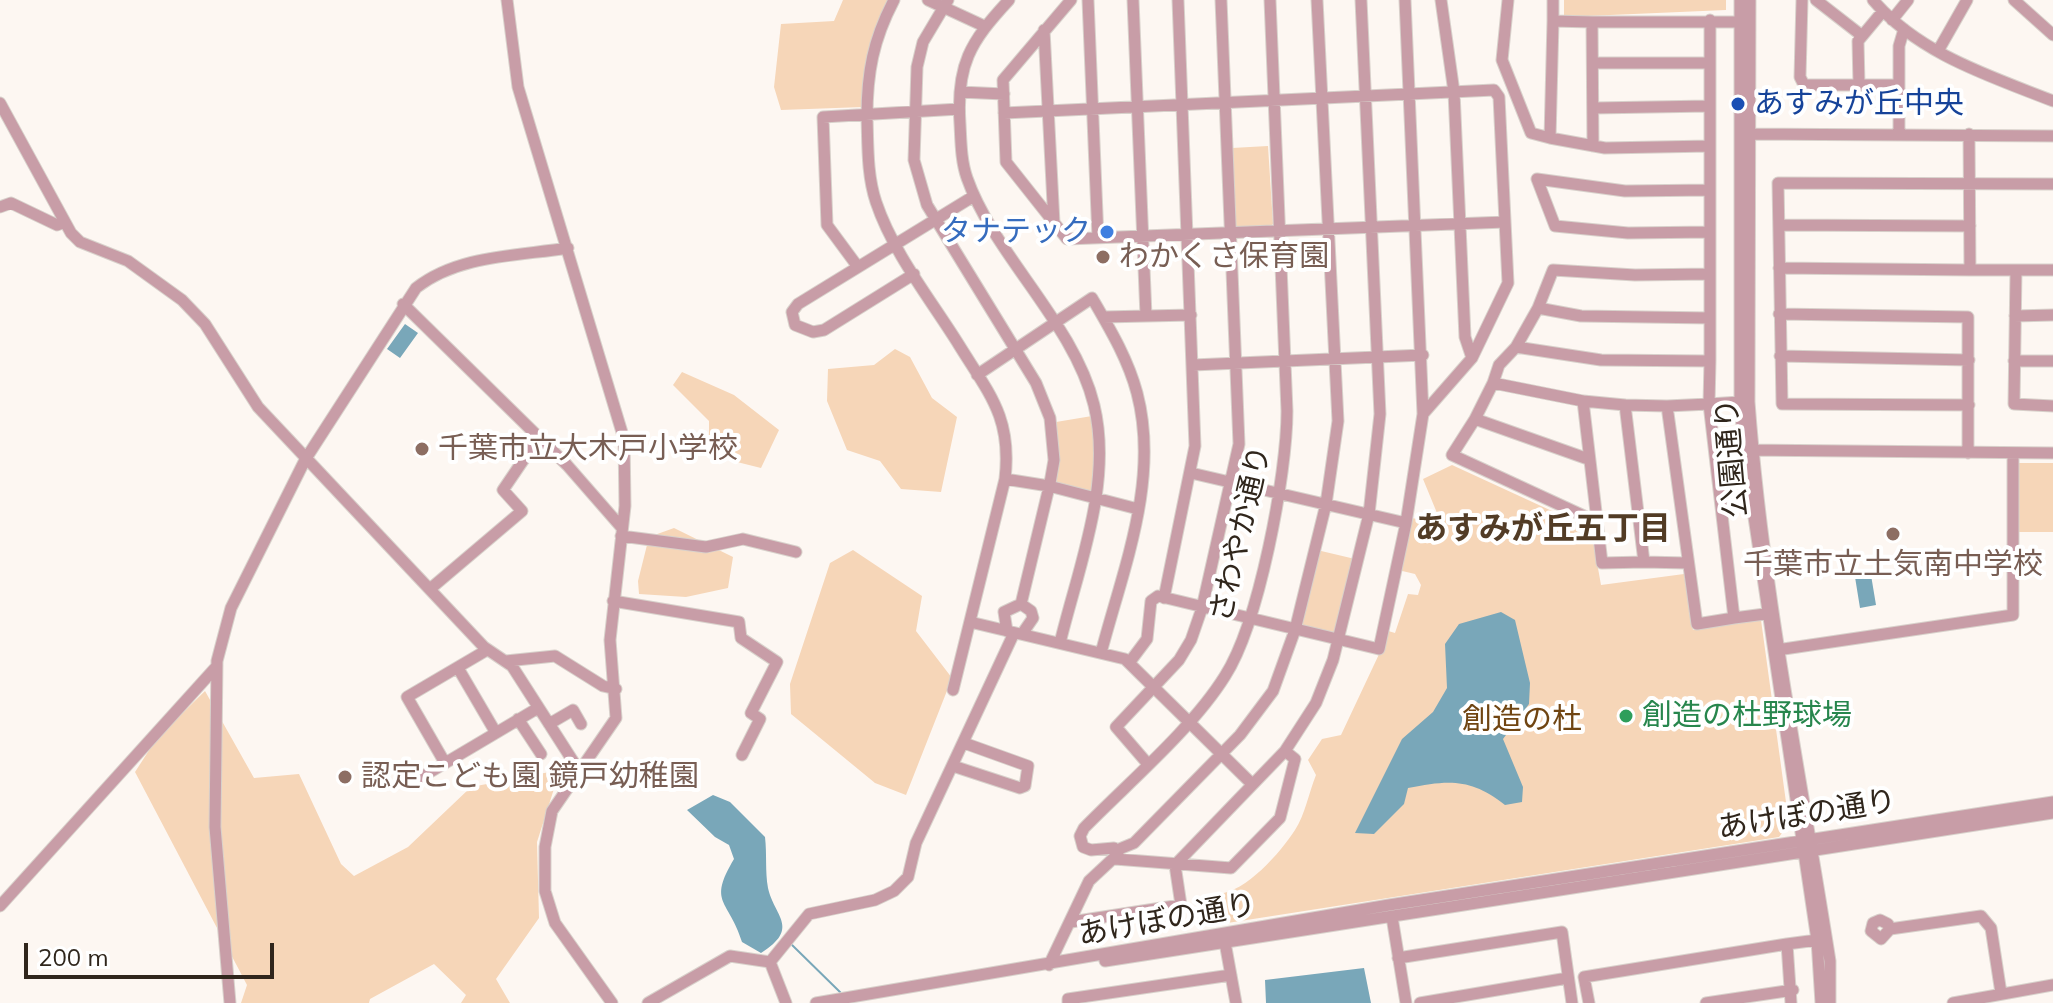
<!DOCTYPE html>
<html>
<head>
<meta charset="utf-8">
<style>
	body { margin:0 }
	#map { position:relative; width:2053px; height:1003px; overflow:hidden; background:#fdf7f2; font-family:Mulish,sans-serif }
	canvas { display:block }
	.scale { position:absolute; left:24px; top:943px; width:250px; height:36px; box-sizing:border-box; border:4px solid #30261c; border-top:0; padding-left:10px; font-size:24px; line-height:28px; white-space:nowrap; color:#30261c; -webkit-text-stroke:6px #fff; paint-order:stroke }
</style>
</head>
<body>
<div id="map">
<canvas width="2053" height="1003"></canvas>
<div class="scale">200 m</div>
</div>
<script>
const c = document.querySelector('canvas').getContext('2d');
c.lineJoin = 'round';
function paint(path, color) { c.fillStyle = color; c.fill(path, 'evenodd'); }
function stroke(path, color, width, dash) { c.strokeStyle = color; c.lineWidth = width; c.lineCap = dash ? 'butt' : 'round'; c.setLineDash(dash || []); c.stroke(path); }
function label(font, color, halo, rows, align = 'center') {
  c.font = font + ' Mulish,"Noto Sans JP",sans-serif'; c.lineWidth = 8; c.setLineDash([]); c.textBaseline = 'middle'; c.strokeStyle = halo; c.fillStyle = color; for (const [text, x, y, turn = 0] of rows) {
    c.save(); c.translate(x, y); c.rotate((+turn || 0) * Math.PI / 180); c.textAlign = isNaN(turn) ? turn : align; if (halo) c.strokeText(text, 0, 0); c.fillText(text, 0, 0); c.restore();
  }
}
const green = new Path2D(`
	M843,0H890C873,36 865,67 863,107L781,110L774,87L781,24L834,21Z
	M1564,0H1726V10L1564,17Z
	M1268,146L1273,224L1268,228L1239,229L1235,227L1232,148Z
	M895,349L910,357L932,398L957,417L941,492L901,489L880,461L847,450L827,401L828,369L874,365Z
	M682,372L734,395L779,430L761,468L737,462L709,445V421L673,385Z
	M1092,416L1097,454L1092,492L1054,483L1059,452L1056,422Z
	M2019,463H2053V532H2018Z
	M1452,465L1591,529L1601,585L1684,574L1693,630L1761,620L1789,824L1779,837L1221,924L1218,894C1246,892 1280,853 1295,830C1305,815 1309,792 1316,775L1308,760L1322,739L1341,735L1381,650L1385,630L1395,633L1408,594L1418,595L1421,585L1415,574L1398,570L1411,518L1431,521L1437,513L1423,479Z
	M674,528L733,557L728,588L686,597L639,594L638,581L649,537Z
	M853,550L922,596L916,631L952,678L906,795L875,783L791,714L790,684L830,563Z
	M1317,550L1355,559L1336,633L1298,626Z
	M205,691L254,778L299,774L341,864L354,876L408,847L471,787L560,770L537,842L539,918L496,979L510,1003H461L466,995L434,964L370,999L369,1003H241L247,985L135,772L157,738Z`);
const water = new Path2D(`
	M405,324L418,333L400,358L387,349Z
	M1871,575L1876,605L1860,608L1855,577Z
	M1501,612L1515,620L1530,683L1529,704L1503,739L1523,787L1522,802L1505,805C1471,778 1449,780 1408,788L1404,804L1374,834L1355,833L1402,739L1433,712L1447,688L1445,644L1459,624Z
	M713,795L730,802L765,837C767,854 765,871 768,888C774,916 801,928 761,953L742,942C729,899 707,904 734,859L729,845L715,837L687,810Z
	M1364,968L1371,1003H1266L1265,980Z`);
const stream = new Path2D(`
	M790,943L842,994`);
const minor = new Path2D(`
	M507,0L518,87L624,439L625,506L610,640L616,718L552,811L545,847V891L555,923L612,1003
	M894,0C873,40 867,73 867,117C868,146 867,175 876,202C893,253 931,300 959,345C990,395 1012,418 1005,479L953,690
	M928,0L984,26
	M948,0L923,42L917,67L914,160L927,205L1036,383L1050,418L1054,460L1050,483L1021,604
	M1009,0C970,42 956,65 960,124C961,142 961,161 967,178C994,255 1074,323 1094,405C1113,483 1078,568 1060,643
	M1071,0L1003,80L1006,162L1067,239L1505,222
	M1088,0L1098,238
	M1133,0L1146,316
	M1441,0L1454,92L1465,337L1472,358
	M1508,0L1502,60L1531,133L1550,138
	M1553,0V21
	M1740,0V402L1744,450L1817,940L1821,1003
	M1750,0L1749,402C1763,590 1801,775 1830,961V1003
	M1802,0L1800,77L1804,85H1898
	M1816,0L1861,35
	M1873,0C1919,54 1990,76 2053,101
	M2014,0L2053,35
	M1710,20V318
	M1892,20L1908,0
	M1592,22L1553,21L1550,138L1605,148L1710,146
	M1044,30L1054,223
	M1938,51L1967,0
	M1594,63H1710
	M1859,85L1858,41L1883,11
	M960,92L1004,94
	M0,103L71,233L80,242L128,261L182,300L205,324L258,407L484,647L512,666L578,769
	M1594,108L1709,106
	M1004,113L1494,90L1499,97L1508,283L1472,358L1423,414
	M1746,134L2053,136
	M1899,135V46L1904,29
	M1593,146L1592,22H1747
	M1537,179L1555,226L1628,233L1710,232
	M1537,179L1625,191L1710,190
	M0,207L11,203L57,225L65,222
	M1779,225L1970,226
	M858,267L827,225L823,117L959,109
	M1779,268L1970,270L1969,134
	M1970,270H2053
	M2016,270L2014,404L2053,406
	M914,274L824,330L813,332L795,325L792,312L798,304L974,196
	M403,304L567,465L622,528
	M1538,308L1553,270L1635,275L1710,274
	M1779,314L1968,317V453
	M2015,316L2053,315
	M1103,317L1191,315
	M1516,347L1538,308L1581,316L1710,318V361
	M1780,356L1969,360
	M2014,361H2053
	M1193,365L1423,355
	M977,375L1092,298C1110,329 1128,359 1137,393C1160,480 1123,569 1101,653
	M1493,383L1499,365L1516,347L1601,360L1710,361L1709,404L1667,406L1697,624L1734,618
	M1740,402L1709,404L1734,618L1773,613
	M1625,405L1583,401L1602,563L1644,562
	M1969,405L1782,404L1778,183L2053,184
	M1667,406L1625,405L1644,562L1687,563
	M1475,419L1493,383L1583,401
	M1746,450L2053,453
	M1588,459L1475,419L1452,455L1597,522
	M1191,473L1406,523
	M1005,479L1049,486L1138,509
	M621,536L706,547L743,539L796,552
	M430,589L522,511L503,490L539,437
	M1164,598L1195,446L1178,0
	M613,601L739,622L741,638L777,662L751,713L760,719L742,755
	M970,622L1125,659L1252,784
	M1007,631L1004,612L1021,604L1031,611L1033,618L1022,634
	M1777,650L2013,615V453
	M506,661L555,656L603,686L616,689
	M1129,663L1147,639L1151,601L1158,596L1379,649L1406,523L1423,414L1405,0
	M458,668L496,733
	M518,719L541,754
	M549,724L573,710L581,724
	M445,763L407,697L487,650
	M1147,763L1116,727L1179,660L1191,640L1202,608L1239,444L1221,0
	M953,766L1020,788L1025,786L1028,766L964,743
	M420,778L538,708
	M1117,850L1134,843L1240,735L1273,691L1295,630L1326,504L1338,421L1317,0
	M1115,859L1231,868L1280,818L1295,759L1285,751
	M0,906L217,666
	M1392,917L1406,1003
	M1071,922L1181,905L1175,865L1285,751L1316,703L1333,660L1369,514L1380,414L1361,0
	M1890,929L1888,924L1880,920L1873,923L1871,931L1881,939L1890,929L1981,916L1991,928L2001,993
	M1224,937L1236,1003
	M1398,958L1562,932L1572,1003
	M1105,961L2053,813
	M1049,965L1089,881L1118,854L1114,848L1091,850L1083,847L1080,836L1084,828C1128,783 1192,729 1225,676C1259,623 1287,474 1287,411L1270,0
	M230,1003L215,827L217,661L231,608L305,460L416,288C458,255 517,256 568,248
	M648,1003L730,956L770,962
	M786,1003L770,962L809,914L875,900L894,891L908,877L916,843L1014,633
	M816,1003L1389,905L2053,802
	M1068,1003V999L1231,975
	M1420,1003L1568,978
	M1589,1003L1584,977L1787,944
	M1706,1003L1793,990
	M1791,1003L1787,944L1817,940
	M1953,1003L2053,985`);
const markers = [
	[1738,104,8,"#1a4fb4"],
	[1107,232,8,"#3f7fe0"],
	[1103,257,8,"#8d6e63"],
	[422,449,8,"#8d6e63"],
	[1893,534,8,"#8d6e63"],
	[1626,716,8,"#2e9e5b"],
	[345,777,8,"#8d6e63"]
];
const transitNames = [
	["あすみが丘中央",1754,104]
];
const shopNames = [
	["タナテック",1091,232]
];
const educationNames = [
	["わかくさ保育園",1119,257],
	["千葉市立大木戸小学校",438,449],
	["千葉市立土気南中学校",1893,565,"center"],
	["認定こども園 鏡戸幼稚園",361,777]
];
const streetNames = [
	["公園通り",1732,458,-95],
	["さわやか通り",1241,534,-77],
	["あけぼの通り",1807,815,-9],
	["あけぼの通り",1167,920,-10]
];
const leisureNames = [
	["創造の杜野球場",1642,716]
];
const parkNames = [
	["創造の杜",1522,720]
];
const neighbourhoodNames = [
	["あすみが丘五丁目",1543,529]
];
paint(green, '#f6d6b8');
paint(water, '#79a7b9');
stroke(stream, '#79a7b9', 2);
stroke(minor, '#d8d1cb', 13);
stroke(minor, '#c89da7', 11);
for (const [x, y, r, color] of markers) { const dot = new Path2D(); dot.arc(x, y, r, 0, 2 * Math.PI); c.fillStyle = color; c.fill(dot); stroke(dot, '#fff', 3); }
label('30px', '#164399', '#fff', transitNames, 'left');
label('30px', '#366cbe', '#fff', shopNames, 'right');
label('30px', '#785e54', '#fff', educationNames, 'left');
label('30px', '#30261c', '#fff', streetNames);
label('30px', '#27864d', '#fff', leisureNames, 'left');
label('30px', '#704512', '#fff', parkNames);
label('bold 32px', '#523c26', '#fff', neighbourhoodNames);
</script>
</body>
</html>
